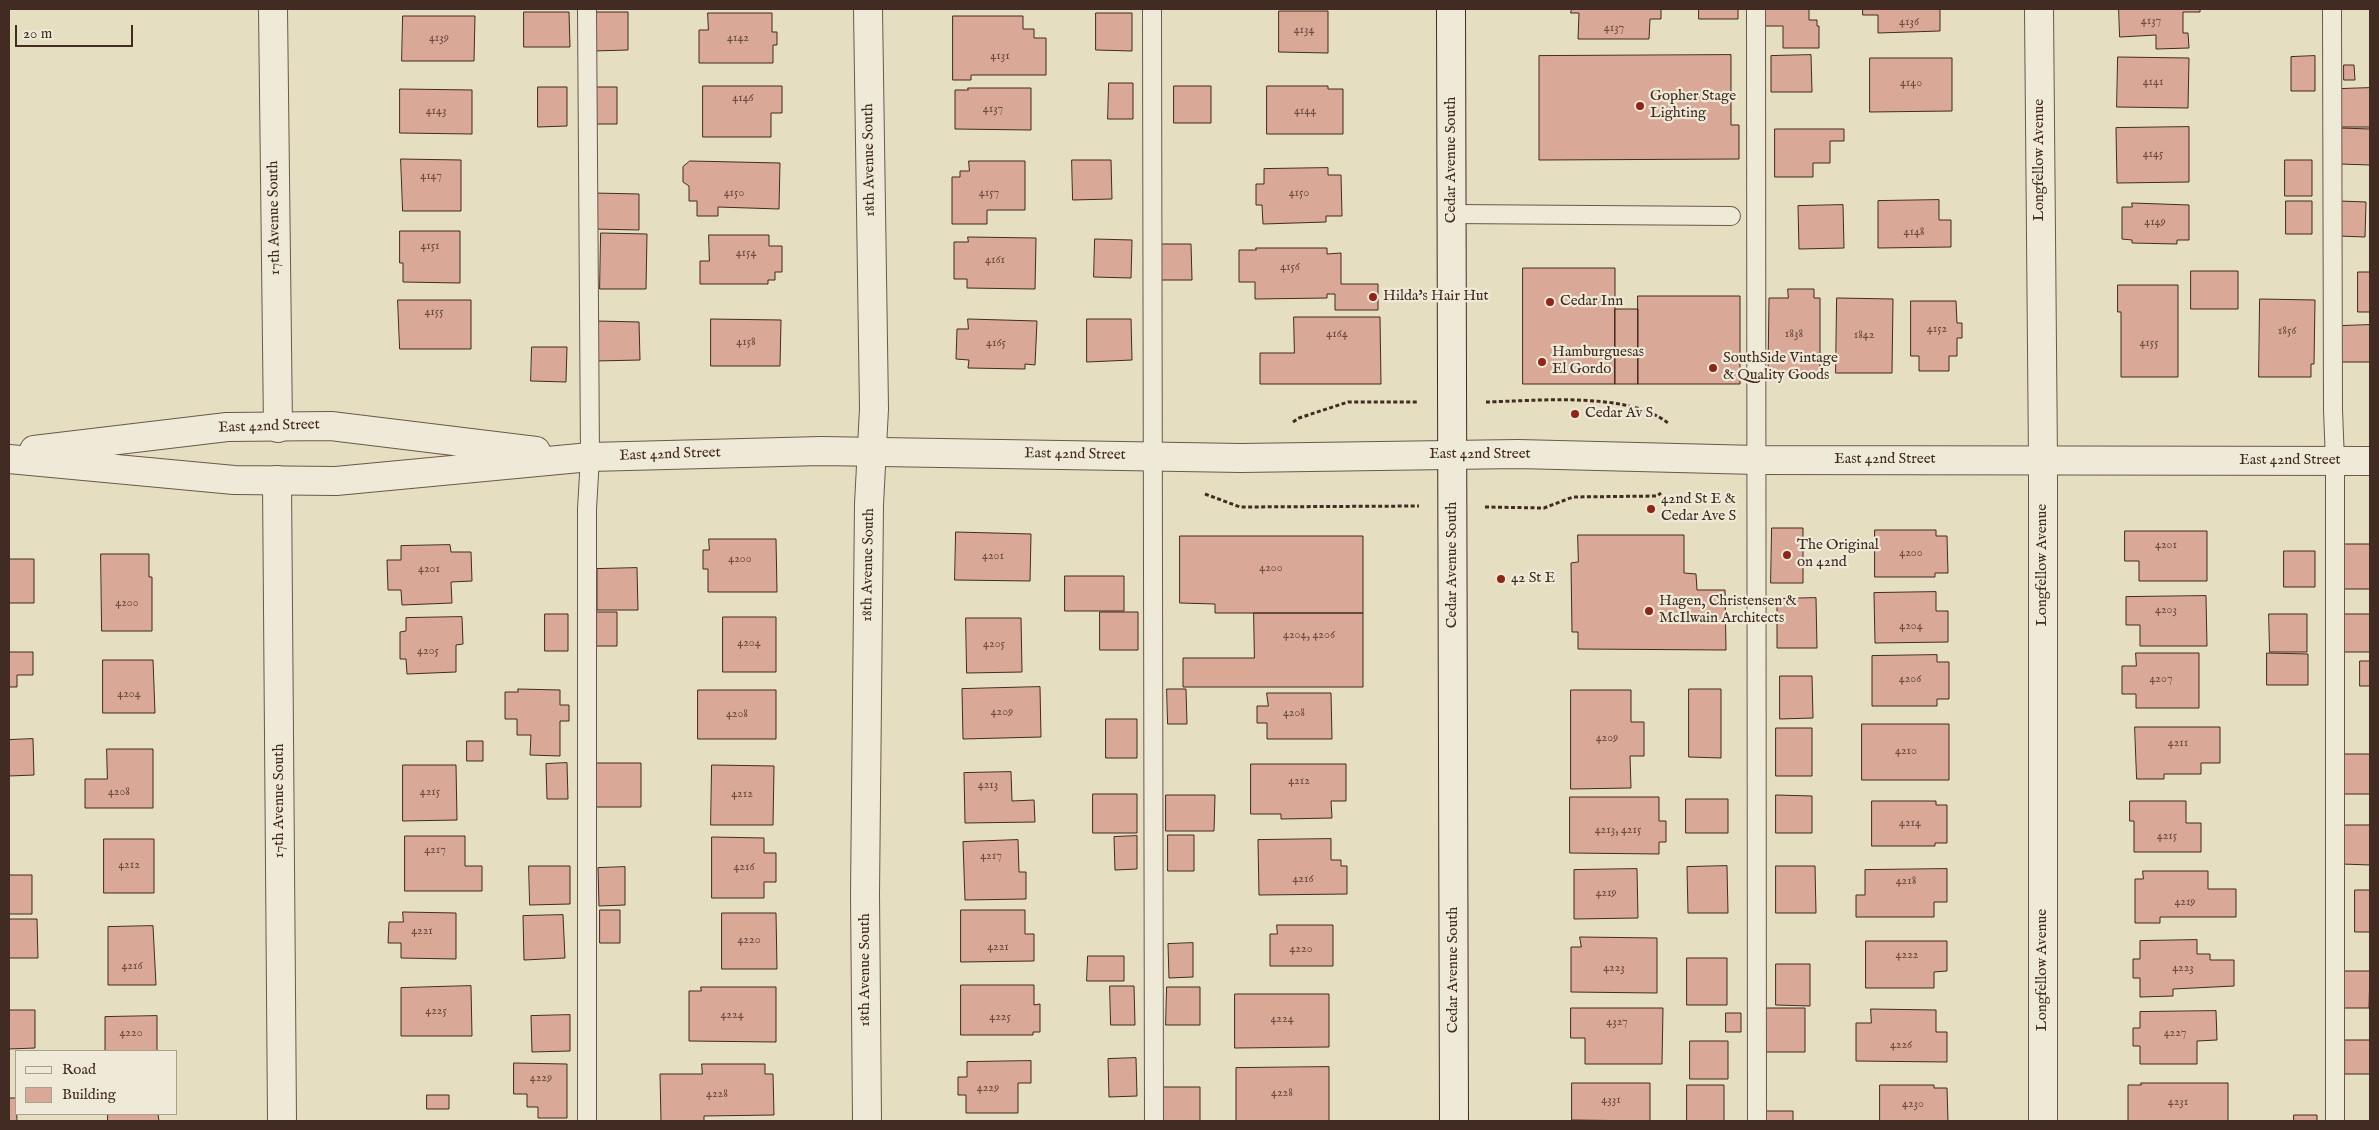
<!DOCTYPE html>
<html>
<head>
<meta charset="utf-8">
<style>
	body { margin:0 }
	#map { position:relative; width:2379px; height:1130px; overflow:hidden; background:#e5dec1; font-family:"IM FELL English",serif }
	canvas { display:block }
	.frame { position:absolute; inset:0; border:10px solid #422b22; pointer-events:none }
	.legend { position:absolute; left:15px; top:1050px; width:162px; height:65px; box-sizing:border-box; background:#eeead7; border:1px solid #a99e8f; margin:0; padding:6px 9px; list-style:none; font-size:15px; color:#422b22 }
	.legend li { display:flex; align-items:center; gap:10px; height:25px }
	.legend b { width:25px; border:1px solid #a99e8f }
	.scale { position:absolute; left:15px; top:25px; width:118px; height:22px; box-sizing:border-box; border:2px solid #422b22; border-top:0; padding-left:6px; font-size:15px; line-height:18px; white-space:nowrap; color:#422b22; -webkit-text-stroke:4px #eeead7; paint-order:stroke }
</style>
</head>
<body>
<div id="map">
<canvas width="2379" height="1130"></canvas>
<div class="frame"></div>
<ul class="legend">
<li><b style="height:6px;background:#eeead7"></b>Road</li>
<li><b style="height:14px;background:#daa897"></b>Building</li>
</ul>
<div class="scale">20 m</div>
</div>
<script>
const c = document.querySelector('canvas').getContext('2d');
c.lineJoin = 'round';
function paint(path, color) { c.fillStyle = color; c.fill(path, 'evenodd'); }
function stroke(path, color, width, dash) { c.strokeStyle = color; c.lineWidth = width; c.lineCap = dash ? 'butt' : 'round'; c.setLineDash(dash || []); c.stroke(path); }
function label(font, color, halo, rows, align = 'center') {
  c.font = font + ' "IM FELL English",serif'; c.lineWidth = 4.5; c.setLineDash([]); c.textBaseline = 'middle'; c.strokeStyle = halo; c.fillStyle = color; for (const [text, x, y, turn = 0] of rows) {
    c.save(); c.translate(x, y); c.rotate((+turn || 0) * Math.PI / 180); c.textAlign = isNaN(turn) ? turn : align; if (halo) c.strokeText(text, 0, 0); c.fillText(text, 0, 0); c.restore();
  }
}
const building = new Path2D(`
	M1572,9H1661V19H1650L1649,39H1578L1579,13H1571Z
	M1699,9H1738V19H1699Z
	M1763,9H1809V20H1817V26H1819V48H1783V26H1763Z
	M1863,9H1940V31L1878,33V15H1863Z
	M2119,9H2200V12H2183V33H2188L2189,48L2156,49V35L2120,37Z
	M1279,11H1328V53L1279,52Z
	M524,12H569L570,47H524Z
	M592,12H628V50L593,51Z
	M708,13H772V32H777V45H773V63H699V30H708Z
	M1096,13H1132V51L1096,50Z
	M403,16H475L474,61H402Z
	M953,16H1023V29H1034V38H1046V75H971V80H953Z
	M1731,55V125H1739V159L1539,160V56Z
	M1811,55L1812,92H1771V56Z
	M2315,56V91H2291V57Z
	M2118,57L2189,58L2188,108L2117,107Z
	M1870,58H1952V111L1870,112Z
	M2344,65H2354L2355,80H2344Z
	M1109,83H1133V119H1108Z
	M703,86H782V113H771V137H703Z
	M1174,86H1211V123H1174Z
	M1267,86H1328V89H1343V134H1267Z
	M538,87H567V126L538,127Z
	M593,87H617V124H593Z
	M968,88H1031V130L955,129V90H968Z
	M2370,88V127H2341L2340,89Z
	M400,89L472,90V134L400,133Z
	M2189,127V182L2117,183L2116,128Z
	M2341,128L2370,129V165L2340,164Z
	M1775,129H1844V141H1830V163H1813V177H1775Z
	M401,159L461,160V211H403Z
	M1072,160H1111L1112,199L1073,200Z
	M2285,160H2312V196H2285Z
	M690,161L780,163L779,209L718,207V216H697V201H689V186L683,182V167Z
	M969,161H1025V210H987V224H952V177H960V171H969Z
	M1328,168V175H1341L1342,216H1326V222L1263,224L1262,205H1256V184H1264V169Z
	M594,193L639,194V230L594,229Z
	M1939,200V220H1951V247L1878,248V201Z
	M2286,201H2312V234H2286Z
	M2340,201L2366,202L2365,237L2339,236Z
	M2132,203L2189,205V240H2177V244L2132,243V240L2122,239V207H2132Z
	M1843,205L1844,248L1799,249L1798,206Z
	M400,231H460V283L403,282V263H400Z
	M601,233L647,234L646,289H600Z
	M709,235H769V246H782V272H775V280H768V284H700V261H709Z
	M968,237L1036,238L1035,289L967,288V279H954V242H968Z
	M1095,239L1132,240L1131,278L1094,277Z
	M1161,244H1191L1192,280H1161Z
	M1256,248H1327V254L1341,253V284H1378V310H1335V294H1327V298L1255,299V282H1239V250H1256Z
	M1523,268H1615V384H1523Z
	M2191,271H2238V309H2191Z
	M2358,272H2370V312H2358Z
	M2118,285H2178V377H2121V312H2118Z
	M1788,289H1814V298H1820V373L1768,372L1769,298H1788Z
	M1638,296H1740V384H1638Z
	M1837,298L1893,299L1892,373H1836Z
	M2260,299L2315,300L2314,364H2311V377H2259Z
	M398,300H471V349H400Z
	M1911,301H1956L1957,323H1962V338H1957V356H1949V371H1919V356H1911Z
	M1615,309H1638V384H1615Z
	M1294,317H1380L1381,384H1260V353H1294Z
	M711,319L781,320L780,366H711Z
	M968,319L1037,321L1035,365L1025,364V369L968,368L969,360L956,359L957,329H968Z
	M1087,319H1131L1132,360L1087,362Z
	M597,321L639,322L640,360L596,361Z
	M2370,325V362H2340V326Z
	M532,347H567L566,382L531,381Z
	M1772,528H1803V583H1771Z
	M1875,530H1936V536H1947L1948,573H1935V577H1875Z
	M2125,531H2207V581H2139V561H2125Z
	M956,532L1031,534L1030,581L955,580Z
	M1578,535H1684V573L1696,574L1697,590H1725L1726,650L1578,649V632H1572L1571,563L1578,562Z
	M1180,536H1363V613H1215V604L1180,603Z
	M709,539H776L777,592H708V569H703V550H709Z
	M2342,544H2370V589H2342Z
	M450,545L451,552H471L472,581L451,582L452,603L402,605L401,590H388L387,560H401V546Z
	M2284,551H2315V587H2284Z
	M101,554H149V577H152V631H102Z
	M9,559H34V603H9Z
	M637,568L638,610H597V569Z
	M1065,576H1124V611H1065Z
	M1936,592V611H1948V642L1875,643L1874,593Z
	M2206,596L2207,646H2140V625H2126V597Z
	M1816,598L1817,648H1777V599Z
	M597,612H617V646H597Z
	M1100,612H1138V650H1100Z
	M1254,613H1363V687H1183V658H1254Z
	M545,614H568V651H545Z
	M2269,614H2307V652H2270Z
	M2344,614H2370V652H2344Z
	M462,617L463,644L456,645V672L407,674L406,659H400V632L406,631V618Z
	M723,617H776V672H723Z
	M966,618H1021L1022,672L967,673Z
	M9,652H33V675H17V687H9Z
	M2136,653H2199V708H2136V694H2122V666H2136Z
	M2267,653L2308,654V685H2267Z
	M1937,655V662H1949V699H1937V706H1872V656Z
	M103,660H153L155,713H103Z
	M2360,661H2370V686H2360Z
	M1780,676H1812L1813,718L1780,719Z
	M1040,687L1041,737L963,739L962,689Z
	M518,689L560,690V705H569V721H560V756L530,755L531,735H517V719H505V692H518Z
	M1167,689H1186L1187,724H1168Z
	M1689,689H1721V758L1689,757Z
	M698,690H776V739H698Z
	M1571,690H1631V722H1644V756H1630L1631,788L1571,789Z
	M1267,693H1331L1332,739H1267V723H1257V706H1268Z
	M1106,719H1137V758H1106Z
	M1862,724H1949V780H1862Z
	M2135,727H2220V763H2201V774H2164V779H2137Z
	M1776,728H1812V776H1776Z
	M33,739L34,775L9,776V740Z
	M467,741H483V761H467Z
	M107,749H153V808H85V779H107Z
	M2343,754H2370V794H2343Z
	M567,763L568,799H547L546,764Z
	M596,763H641V807H595Z
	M1251,764H1346V801H1331L1332,818L1281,819V814H1251Z
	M403,765H456L457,820L403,821Z
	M712,765L774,766L773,825H711Z
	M1011,772L1012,801L1034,800L1035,822L965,823L964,773Z
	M1093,794H1137V833H1093Z
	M1166,795H1215L1214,831H1166Z
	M1776,795L1812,796V833H1776Z
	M1570,797H1659V821H1666V842H1659V854L1570,853Z
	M1686,799H1728V833H1686Z
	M1872,801H1936V805H1947V843H1935V846H1872Z
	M2130,801H2186V823H2201V852H2134V821H2130Z
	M2342,825H2370V865L2342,864Z
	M1168,835H1194V871H1168Z
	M405,836H465V866H482V891H405Z
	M1137,836V869L1115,870L1114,837Z
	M712,837L764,838V853H776V882H764V898H712Z
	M104,839H154V893H104Z
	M1331,839V860H1341V866H1347V894L1259,895L1258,840Z
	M1018,840L1019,872H1026V899L965,900L963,842Z
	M529,866H570V904L530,905Z
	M1727,866L1728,913H1688L1687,867Z
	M1776,866H1815L1816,913H1776Z
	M625,867V905L599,906L598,868Z
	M1637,869L1638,918L1574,919V870Z
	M1947,869V902H1934V917H1856V895H1865V870Z
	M2143,871H2208V889H2236V917H2160V923H2135V879H2143Z
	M9,875H32V914H9Z
	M2355,890H2370V932H2355Z
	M600,910H620V943H600Z
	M961,910H1025V934H1034V961L961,962Z
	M403,912L456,913V959L401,958V943H388L389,922H403Z
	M722,913H776L777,969H722Z
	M563,915L565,958L524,960L523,916Z
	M9,919H37L38,958H9Z
	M1277,925H1333V966H1270V934H1277Z
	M153,926L156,985H108V927Z
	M1580,937L1657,938V993L1571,992V947H1581Z
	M2197,940V954H2210V960H2234V986L2173,989V996L2140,997V978H2133V959H2140V941Z
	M1866,941H1947V971L1934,972V988H1866Z
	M1193,943V977L1169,978L1168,944Z
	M1088,956H1124V981H1087Z
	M1687,958H1727V1005H1687Z
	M1776,964H1810V1006L1776,1005Z
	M2344,971H2370L2369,1008H2343Z
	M961,985H1034V1005L1040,1004V1032H1033V1035H961Z
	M471,986L472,1036H401V988Z
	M1110,986H1134L1135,1025H1111Z
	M701,987H776V1042L689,1041V991H701Z
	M1167,987H1200V1025H1166Z
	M1235,994H1329V1047L1235,1048Z
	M1571,1008H1663L1662,1064H1585V1038H1571Z
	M1765,1008H1805V1052H1764Z
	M1871,1009L1936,1010V1032H1947V1062L1856,1061V1023H1871Z
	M9,1010H35V1048L9,1049Z
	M2216,1011L2217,1040L2197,1041V1064H2140V1046H2133V1028H2140V1012Z
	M1726,1013H1741V1032H1726Z
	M570,1015V1051L532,1052L531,1016Z
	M157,1016V1051H105V1017Z
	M2345,1040H2370V1074H2345Z
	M1690,1041H1728V1079H1690Z
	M1136,1058L1137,1096L1109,1097L1108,1059Z
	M1031,1061V1083H1018V1113H966V1095H958V1077H967V1062Z
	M514,1063L567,1064V1118H538V1107H527V1094H514Z
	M702,1064H765V1074H773L774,1115L704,1116V1121H661L660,1074H702Z
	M1329,1067V1121H1236V1068Z
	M1572,1083H1650V1121L1572,1120Z
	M2141,1083H2228V1121H2128V1085H2141Z
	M1687,1085H1724V1121H1687Z
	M1880,1085H1934V1088H1947L1948,1121H1880Z
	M1163,1087H1200V1121H1163Z
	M427,1095H449V1109H427Z
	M9,1098H16L17,1121H9Z
	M1765,1111H1793V1121H1765Z
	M108,1114H158L159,1121H108Z
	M2294,1115H2317V1121H2294Z`);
const path = new Path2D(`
	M1486,402C1536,401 1627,391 1668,423
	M1293,422L1299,418L1348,402H1417
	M1205,494L1240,507L1419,506
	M1485,507L1544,508L1573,497L1657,496L1661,493`);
const service = new Path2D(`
	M1152,9L1154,1121
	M1756,9L1757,1121
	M2332,9L2333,410L2335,461V1121
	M1452,214L1731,216
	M587,1121V509L590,457L587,9`);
const minor = new Path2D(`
	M273,9L278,428
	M2039,9L2043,461V1121
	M277,480L282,1121
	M867,1121L865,894L869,504L874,409L868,9`);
const tertiary = new Path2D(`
	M34,450L227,427L331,426L536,451
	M9,459L234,480L336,481L590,457L821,451L1241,458L1518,454L1757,460L2370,461`);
const secondary = new Path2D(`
	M1451,9L1454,1121`);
const markers = [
	[1640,106,5,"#8f2418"],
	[1373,297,5,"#8f2418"],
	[1550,302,5,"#8f2418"],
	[1542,362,5,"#8f2418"],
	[1713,368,5,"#8f2418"],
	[1575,414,5,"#8f2418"],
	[1651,509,5,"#8f2418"],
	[1787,555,5,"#8f2418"],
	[1501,579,5,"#8f2418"],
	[1649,611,5,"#8f2418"]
];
const numberNames = [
	["4137",2151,22],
	["4136",1909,23],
	["4137",1614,29],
	["4134",1304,31],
	["4139",439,39],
	["4142",738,39],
	["4131",1000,57],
	["4141",2153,83],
	["4140",1911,84],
	["4146",743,99],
	["4137",993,110],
	["4143",436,112],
	["4144",1305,112],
	["4145",2153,155],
	["4147",431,177],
	["4150",734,194],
	["4157",989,194],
	["4150",1299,194],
	["4149",2155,223],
	["4148",1914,233],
	["4151",430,247],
	["4154",746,254],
	["4161",995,261],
	["4156",1290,268],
	["4155",434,313],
	["4152",1937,330],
	["1856",2287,332],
	["4164",1337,335],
	["1838",1794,335],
	["1842",1864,336],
	["4158",746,343],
	["4165",996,344],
	["4155",2149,344],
	["4201",2166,546],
	["4200",1911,554],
	["4201",993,557],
	["4200",740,560],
	["4200",1271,569],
	["4201",429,570],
	["4200",127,604],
	["4203",2166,611],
	["4204",1911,627],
	["4204, 4206",1309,636],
	["4204",749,644],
	["4205",994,645],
	["4205",428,652],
	["4206",1910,680],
	["4207",2161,680],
	["4204",129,695],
	["4209",1002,713],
	["4208",1294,714],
	["4208",737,715],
	["4209",1607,739],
	["4211",2178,744],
	["4210",1906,752],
	["4212",1299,782],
	["4213",988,786],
	["4208",119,793],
	["4215",430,793],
	["4212",742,795],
	["4214",1910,824],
	["4213, 4215",1618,831],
	["4215",2167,837],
	["4217",435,851],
	["4217",991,857],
	["4212",129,866],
	["4216",744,868],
	["4216",1303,880],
	["4218",1906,882],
	["4219",1606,894],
	["4219",2185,903],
	["4221",422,932],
	["4220",749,941],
	["4221",998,948],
	["4220",1301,950],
	["4222",1907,956],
	["4216",132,967],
	["4223",1614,969],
	["4223",2183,969],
	["4225",436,1012],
	["4224",732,1016],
	["4225",1000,1018],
	["4224",1282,1020],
	["4327",1617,1023],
	["4220",131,1034],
	["4227",2175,1034],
	["4226",1901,1046],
	["4229",541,1079],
	["4229",988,1089],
	["4228",1282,1094],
	["4228",717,1095],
	["4331",1611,1101],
	["4231",2178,1103],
	["4230",1913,1105]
];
const poiNames = [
	["Gopher Stage",1650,97],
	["Lighting",1650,114],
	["Hilda's Hair Hut",1383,297],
	["Cedar Inn",1560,302],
	["Hamburguesas",1552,353],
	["El Gordo",1552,370],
	["SouthSide Vintage",1723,359],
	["& Quality Goods",1723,376],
	["Cedar Av S",1585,414],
	["42nd St E &",1661,500],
	["Cedar Ave S",1661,517],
	["The Original",1797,546],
	["on 42nd",1797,563],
	["42 St E",1511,579],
	["Hagen, Christensen &",1659,602],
	["McIlwain Architects",1659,619]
];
const streetNames = [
	["18th Avenue South",870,160,-91],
	["Cedar Avenue South",1452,160,-90],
	["Longfellow Avenue",2040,160,-90],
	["17th Avenue South",275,218,-91],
	["East 42nd Street",269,427,-2],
	["East 42nd Street",670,455,-2],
	["East 42nd Street",1075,455,1],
	["East 42nd Street",1480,455],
	["East 42nd Street",1885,460],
	["East 42nd Street",2290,461],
	["18th Avenue South",869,565,-89],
	["Cedar Avenue South",1453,565,-90],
	["Longfellow Avenue",2043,565,-90],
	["17th Avenue South",280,801,-90],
	["18th Avenue South",866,970,-90],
	["Cedar Avenue South",1454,970,-90],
	["Longfellow Avenue",2043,970,-90]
];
paint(building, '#daa897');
stroke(building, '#422b22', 1);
stroke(service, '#6b584a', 20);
stroke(minor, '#6b584a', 30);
stroke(tertiary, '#6b584a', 30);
stroke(secondary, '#422b22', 30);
stroke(path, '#422b22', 3, [4, 2.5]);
stroke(service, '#eeead7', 18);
stroke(minor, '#eeead7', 28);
stroke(tertiary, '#eeead7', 28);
stroke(secondary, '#eeead7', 28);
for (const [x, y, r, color] of markers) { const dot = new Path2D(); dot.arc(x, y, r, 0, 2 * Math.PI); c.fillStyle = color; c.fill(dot); stroke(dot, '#eeead7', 2); }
label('12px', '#684a3f', null, numberNames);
label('15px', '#422b22', '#eeead7', poiNames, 'left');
label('15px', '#422b22', '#eeead7', streetNames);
</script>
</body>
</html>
